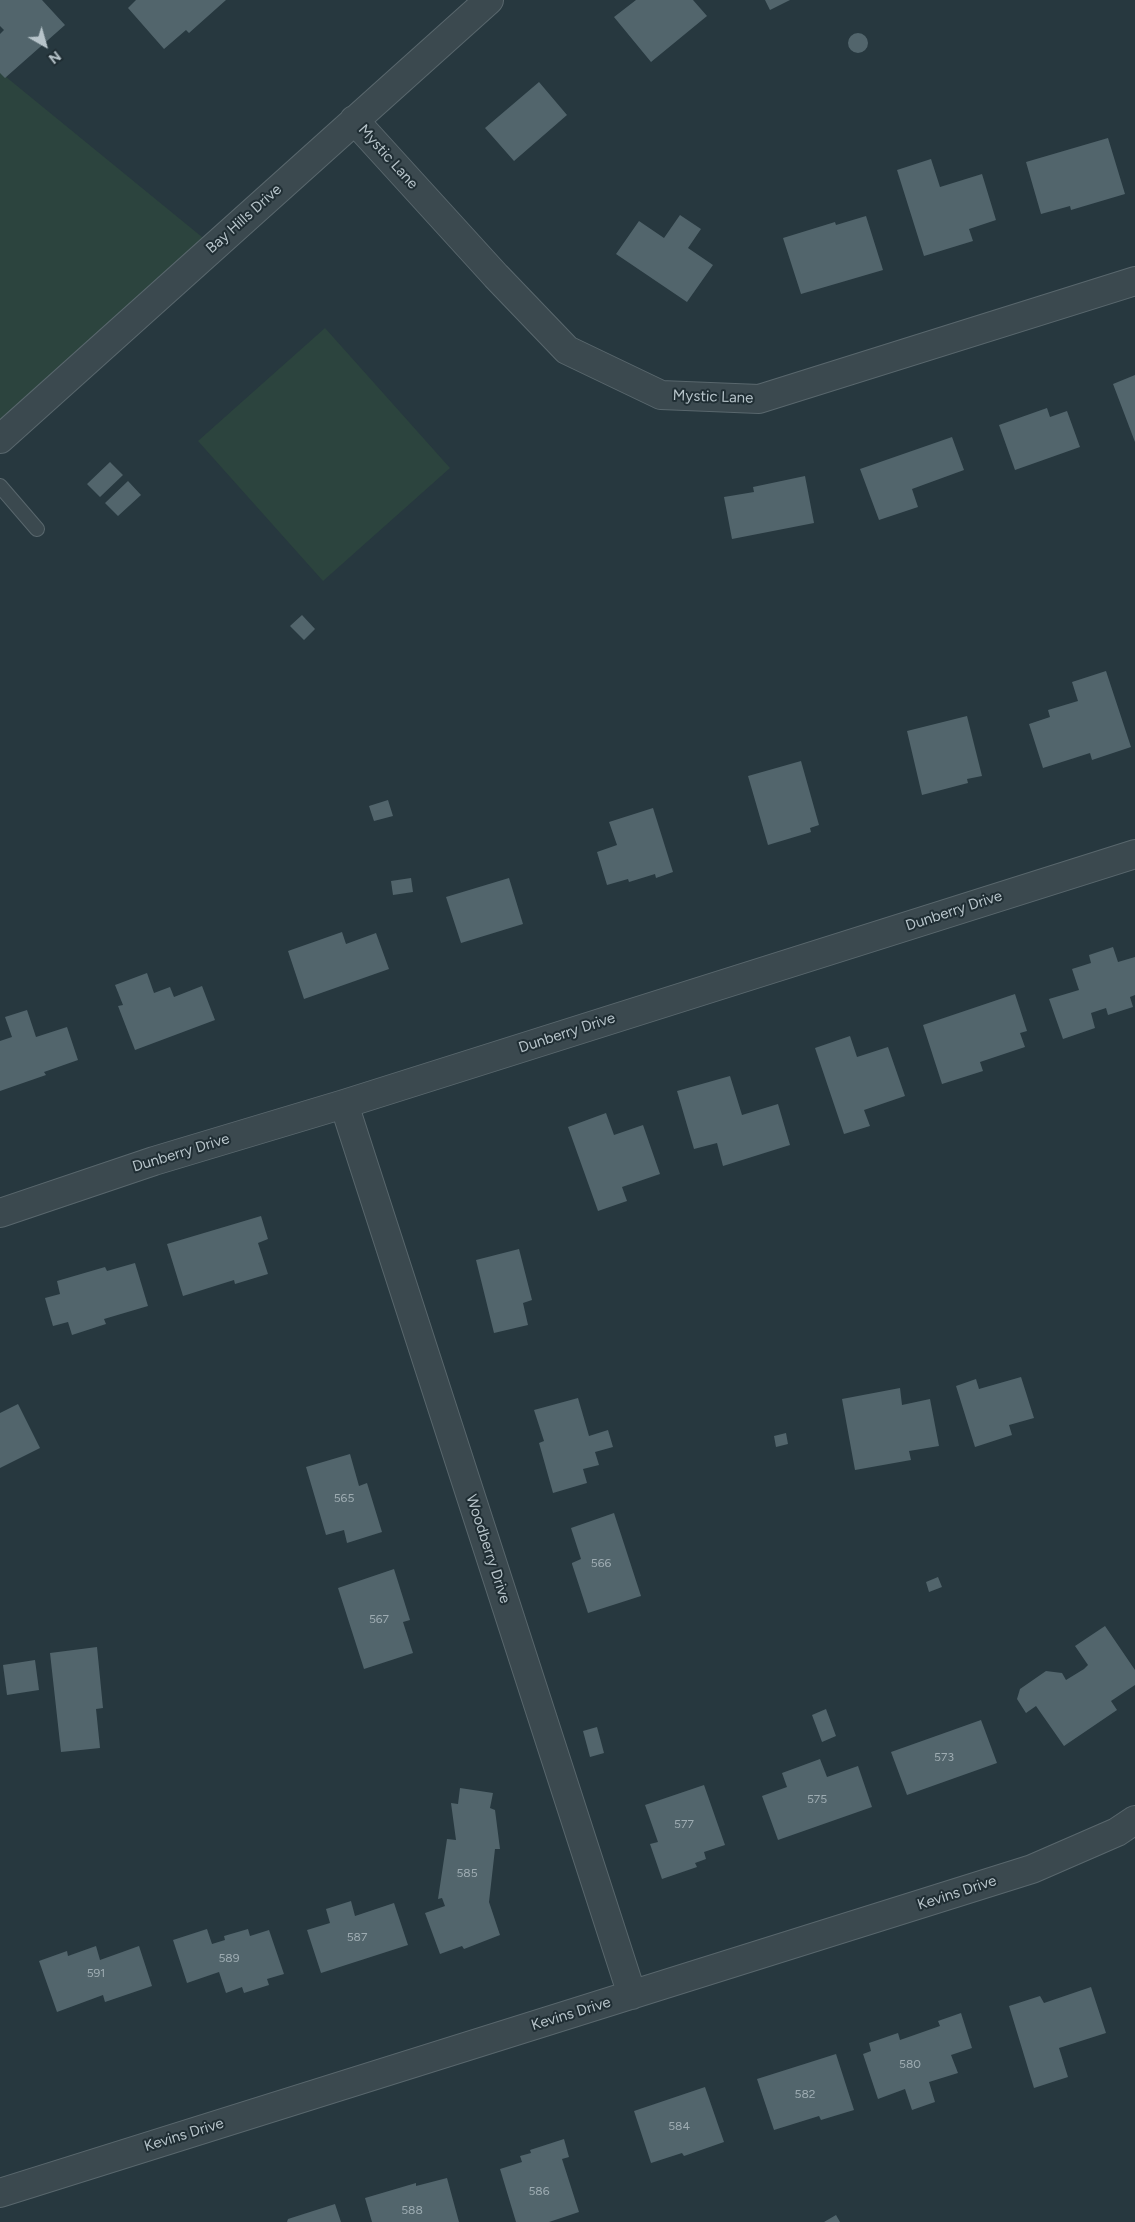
<!DOCTYPE html>
<html>
<head>
<meta charset="utf-8">
<style>
	body { margin:0 }
	#map { position:relative; width:1135px; height:2222px; overflow:hidden; background:#27383f; font-family:Figtree,sans-serif }
	canvas { display:block }
	.north { position:absolute; left:20px; top:20px; width:50px; height:50px; -webkit-text-stroke:4px #202e34; paint-order:stroke; rotate:142deg; font-size:14px; font-weight:700; line-height:20px; text-align:center; color:#b7c4ca }
	.north::after { content:''; display:block; margin:auto; width:18px; height:22px; background:#b7c4ca; clip-path:polygon(50% 0,100% 100%,50% 72%,0 100%) }
</style>
</head>
<body>
<div id="map">
<canvas width="1135" height="2222"></canvas>
<div class="north">N</div>
</div>
<script>
const c = document.querySelector('canvas').getContext('2d');
c.lineJoin = 'round';
function paint(path, color) { c.fillStyle = color; c.fill(path, 'evenodd'); }
function stroke(path, color, width, dash) { c.strokeStyle = color; c.lineWidth = width; c.lineCap = dash ? 'butt' : 'round'; c.setLineDash(dash || []); c.stroke(path); }
function label(font, color, halo, rows, align = 'center') {
  c.font = font + ' Figtree,sans-serif'; c.lineWidth = 4; c.setLineDash([]); c.textBaseline = 'middle'; c.strokeStyle = halo; c.fillStyle = color; for (const [text, x, y, turn = 0] of rows) {
    c.save(); c.translate(x, y); c.rotate((+turn || 0) * Math.PI / 180); c.textAlign = isNaN(turn) ? turn : align; if (halo) c.strokeText(text, 0, 0); c.fillText(text, 0, 0); c.restore();
  }
}
const green = new Path2D(`
	M0,72L224,255L0,433Z
	M325,328L450,468L323,581L198,441Z`);
const building = new Path2D(`
	M0,0H42L65,25L5,78L0,73V34L4,30L0,26Z
	M136,0H226L189,33L186,30L164,49L128,8Z
	M636,0H693L707,16L651,62L614,17Z
	M765,0H790L770,10Z
	M848 43a10 10 0 1 1 20 0a10 10 0 1 1-20 0Z
	M539,82L567,115L514,161L485,128Z
	M1108,138L1125,194L1071,210L1070,206L1041,214L1026,162Z
	M931,159L940,187L982,174L996,220L969,229L973,241L924,256L897,170Z
	M680,215L701,229L688,248L713,265L687,302L616,254L639,221L664,238Z
	M866,216L883,270L801,294L783,238L835,222L836,225Z
	M1135,375V442L1113,384Z
	M1047,408L1050,417L1067,411L1080,447L1015,470L999,425Z
	M952,437L964,470L912,489L918,507L879,520L860,469Z
	M110,462L123,475L100,497L87,484Z
	M805,476L814,523L732,539L724,497L754,492L753,487Z
	M128,481L141,495L118,516L105,503Z
	M302,615L315,629L304,640L290,626Z
	M1106,671L1131,747L1092,760L1090,753L1043,768L1029,724L1050,717L1048,710L1078,701L1072,682Z
	M967,716L982,776L967,779L968,783L922,795L907,731Z
	M801,761L819,825L810,828L811,832L808,833L768,845L748,776Z
	M388,800L393,816L374,821L369,806Z
	M653,808L673,872L656,878L655,874L629,882L628,879L607,885L597,852L617,845L609,822Z
	M411,878L413,892L393,895L391,881Z
	M509,878L523,924L461,943L446,897Z
	M342,932L346,944L376,933L389,969L304,999L288,951Z
	M1113,947L1118,962L1135,957V995L1130,997L1133,1007L1108,1015L1106,1008L1091,1013L1095,1028L1063,1039L1049,999L1079,990L1072,969L1091,963L1089,955Z
	M147,973L154,993L170,987L174,997L202,986L215,1020L135,1050L118,1006L123,1005L115,985Z
	M1015,994L1027,1031L1020,1033L1025,1047L980,1062L983,1071L942,1084L923,1025Z
	M27,1010L36,1037L67,1027L78,1060L44,1072L46,1075L0,1091V1041L12,1037L5,1017Z
	M850,1036L857,1057L888,1047L905,1096L864,1110L870,1126L844,1134L815,1048Z
	M730,1076L742,1115L778,1104L790,1145L723,1166L717,1143L694,1149L677,1091Z
	M606,1113L614,1135L643,1125L660,1174L622,1187L627,1201L598,1211L568,1127Z
	M261,1216L268,1239L258,1243L268,1274L235,1284L234,1280L183,1296L167,1244Z
	M519,1249L532,1300L523,1303L528,1325L494,1333L476,1260Z
	M135,1263L148,1306L104,1319L106,1324L72,1335L68,1322L53,1326L45,1298L60,1294L57,1281L105,1267L107,1271Z
	M1021,1377L1034,1418L1009,1425L1012,1435L975,1447L956,1386L976,1379L979,1389Z
	M900,1388L902,1405L930,1399L939,1446L909,1451L911,1460L855,1470L842,1399Z
	M578,1398L589,1436L608,1430L613,1447L595,1452L599,1465L583,1469L587,1483L553,1493L539,1443L544,1441L534,1410Z
	M18,1404L40,1448L0,1468V1413Z
	M786,1433L788,1444L776,1447L774,1436Z
	M350,1454L359,1486L367,1483L382,1532L347,1543L344,1530L326,1535L306,1467Z
	M614,1513L641,1596L588,1613L572,1564V1563L581,1559L571,1528Z
	M394,1569L410,1620L403,1622L413,1653L364,1669L338,1588Z
	M938,1577L942,1587L929,1592L926,1582Z
	M1105,1626L1135,1670V1685L1111,1701L1117,1710L1064,1746L1036,1706L1026,1713L1017,1699L1020,1689L1046,1671L1062,1673L1066,1680L1084,1669L1088,1665L1075,1646Z
	M97,1647L103,1708L96,1709L100,1748L61,1752L50,1653Z
	M35,1660L39,1690L7,1695L3,1665Z
	M826,1709L836,1736L822,1742L812,1715Z
	M981,1720L997,1763L907,1795L891,1752Z
	M597,1727L604,1753L590,1757L583,1731Z
	M820,1759L827,1777L858,1766L872,1807L778,1840L762,1796L787,1787L782,1773Z
	M704,1785L725,1845L704,1852L706,1859L695,1863L697,1867L662,1879L650,1844L658,1842L645,1805Z
	M460,1788L493,1793L490,1808L495,1810L500,1849H495L489,1902L500,1935L464,1949L462,1946L440,1954L425,1913L445,1906L442,1898L438,1899L447,1839L456,1840L451,1803L458,1804Z
	M351,1901L355,1916L394,1903L408,1945L321,1973L307,1930L330,1923L326,1909Z
	M207,1929L212,1944L225,1940L224,1936L248,1929L250,1936L269,1930L284,1974L267,1979L269,1985L244,1993L242,1987L226,1993L219,1972L187,1983L173,1940Z
	M96,1946L100,1960L139,1946L152,1986L105,2002L103,1995L57,2012L39,1961L67,1951L68,1956Z
	M1091,1987L1106,2033L1059,2048L1068,2077L1034,2088L1009,2006L1040,1996L1044,2003Z
	M961,2013L972,2048L951,2055L958,2073L929,2082L935,2102L912,2110L905,2089L878,2099L863,2054L871,2051L869,2043L898,2033L900,2040L940,2026L938,2021Z
	M836,2054L854,2110L821,2120L819,2116L774,2130L757,2079Z
	M705,2087L724,2142L684,2156L682,2153L651,2163L634,2111Z
	M564,2139L569,2157L562,2159L579,2212L549,2222H516L500,2169L522,2162L520,2156L531,2153L530,2150Z
	M447,2178L459,2222H372L365,2198L416,2183V2186Z
	M335,2204L341,2222H287L288,2219Z
	M836,2215L840,2222H824Z`);
const service = new Path2D(`
	M0,486L37,529`);
const minor = new Path2D(`
	M354,120L496,276L567,350L661,395L759,399L1135,281
	M0,439L489,0
	M344,1104L632,1995
	M0,1213L154,1161L344,1104L1135,854
	M0,2193L1032,1869L1117,1832L1135,1820`);
const numberNames = [
	["565",344,1498],
	["566",601,1563],
	["567",379,1619],
	["573",944,1757],
	["575",817,1799],
	["577",684,1824],
	["585",467,1873],
	["587",357,1937],
	["589",229,1958],
	["591",96,1973],
	["580",910,2064],
	["582",805,2094],
	["584",679,2126],
	["586",539,2191],
	["588",412,2210]
];
const streetNames = [
	["Mystic Lane",388,157,48],
	["Bay Hills Drive",244,219,-42],
	["Mystic Lane",713,397,2],
	["Dunberry Drive",954,911,-18],
	["Dunberry Drive",567,1033,-18],
	["Dunberry Drive",181,1153,-17],
	["Woodberry Drive",488,1549,72],
	["Kevins Drive",957,1893,-18],
	["Kevins Drive",571,2014,-17],
	["Kevins Drive",184,2135,-17]
];
paint(green, '#2c443e');
paint(building, '#52656c');
stroke(service, '#59676d', 16);
stroke(minor, '#59676d', 30);
stroke(service, '#3b494f', 14);
stroke(minor, '#3b494f', 28);
label('12px', '#9eacb2', null, numberNames);
label('15px', '#b7c4ca', '#202e34', streetNames);
</script>
</body>
</html>
